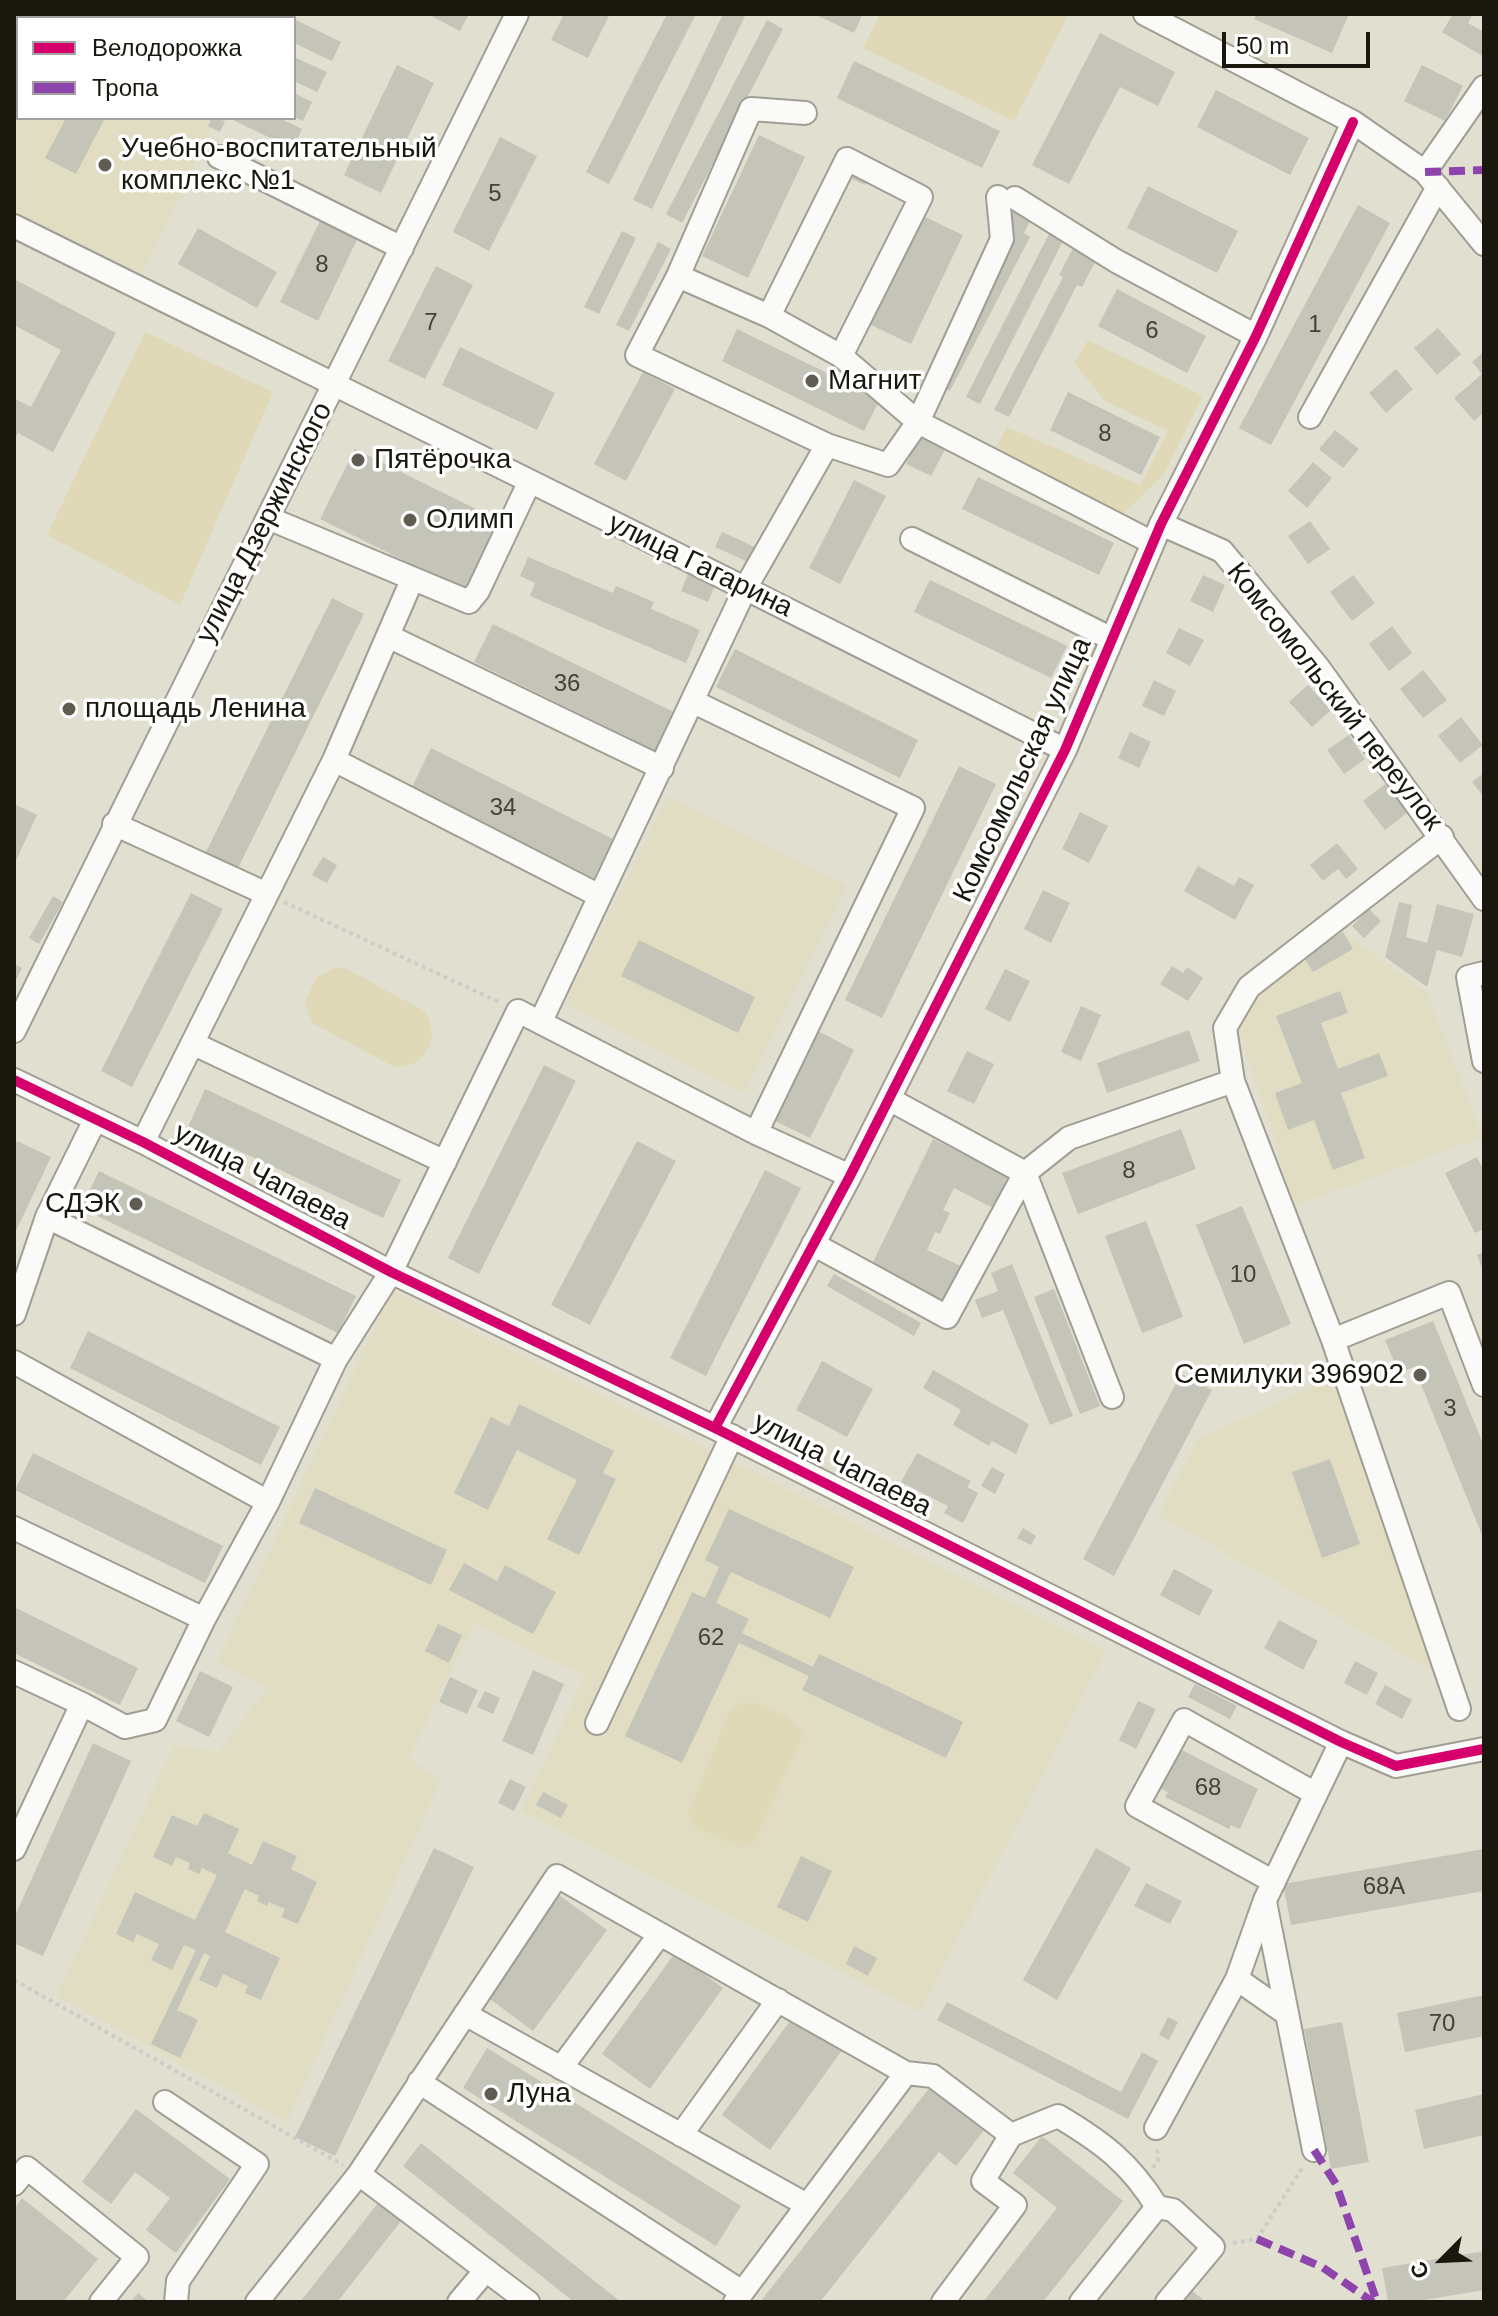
<!DOCTYPE html>
<html>
<head>
<meta charset="utf-8">
<style>
	body { margin:0 }
	#map { position:relative; width:1498px; height:2316px; overflow:hidden; background:#e1dfd0; font-family:Helvetica,sans-serif }
	canvas { display:block }
	.frame { position:absolute; inset:0; border:16px solid #19170e; pointer-events:none }
	.legend { position:absolute; left:16px; top:16px; width:280px; height:104px; box-sizing:border-box; background:#fff; border:2px solid #a3a29f; margin:0; padding:10px 14px; list-style:none; font-size:24px; color:#19170e }
	.legend li { display:flex; align-items:center; gap:16px; height:40px }
	.legend b { width:40px; border:2px solid #a3a29f }
	.north { position:absolute; left:1402px; top:2220px; width:80px; height:80px; -webkit-text-stroke:6px #fff; paint-order:stroke; rotate:246deg; font-size:22px; font-weight:700; line-height:32px; text-align:center; color:#19170e }
	.north::after { content:''; display:block; margin:auto; width:28px; height:36px; background:#19170e; clip-path:polygon(50% 0,100% 100%,50% 72%,0 100%) }
	.scale { position:absolute; left:1222px; top:32px; width:148px; height:36px; box-sizing:border-box; border:4px solid #19170e; border-top:0; padding-left:10px; font-size:24px; line-height:28px; white-space:nowrap; color:#19170e; -webkit-text-stroke:6px #fff; paint-order:stroke }
</style>
</head>
<body>
<div id="map">
<canvas width="1498" height="2316"></canvas>
<div class="frame"></div>
<ul class="legend">
<li><b style="height:10px;background:#d6006c"></b>Велодорожка</li>
<li><b style="height:10px;background:#8e44ad"></b>Тропа</li>
</ul>
<div class="north">С</div>
<div class="scale">50 m</div>
</div>
<script>
const c = document.querySelector('canvas').getContext('2d');
c.lineJoin = 'round';
function paint(path, color) { c.fillStyle = color; c.fill(path, 'evenodd'); }
function stroke(path, color, width, dash) { c.strokeStyle = color; c.lineWidth = width; c.lineCap = dash ? 'butt' : 'round'; c.setLineDash(dash || []); c.stroke(path); }
function label(font, color, halo, rows, align = 'center') {
  c.font = font + ' Helvetica,sans-serif'; c.lineWidth = 7; c.setLineDash([]); c.textBaseline = 'middle'; c.strokeStyle = halo; c.fillStyle = color; for (const [text, x, y, turn = 0] of rows) {
    c.save(); c.translate(x, y); c.rotate((+turn || 0) * Math.PI / 180); c.textAlign = isNaN(turn) ? turn : align; if (halo) c.strokeText(text, 0, 0); c.fillText(text, 0, 0); c.restore();
  }
}
const built = new Path2D(`
	M14,14H269L267,18H18V118H218L142,274L14,213Z
	M668,796L847,885L744,1093L565,1003Z
	M1340,929L1427,993L1483,1137L1295,1206L1235,1018L1299,951Z
	M392,1291L1107,1650L920,2012L521,1811L585,1676L474,1623L409,1759L441,1780L287,2122L57,1996L174,1745L218,1752L267,1689L217,1662Z
	M1332,1377L1435,1672L1158,1515L1197,1440Z`);
const green = new Path2D(`
	M880,14H1069L1014,121L863,48Z
	M145,332L273,392L180,605L47,535Z
	M1088,340L1203,396L1163,476L1119,517L996,448L1007,427L1140,485L1168,431L1105,401L1074,363Z
	M336,967L347,969L424,1011C443,1035 426,1071 393,1066L312,1023L305,1002L316,978Z
	M740,1703C758,1700 797,1717 803,1735L755,1840L741,1848L695,1826L688,1814L729,1712Z`);
const building = new Path2D(`
	M262,14H283L292,18H260Z
	M427,14H469L460,31Z
	M564,14H610L588,58L551,40Z
	M667,14H696L609,184L586,172Z
	M723,14H746L652,209L633,200Z
	M814,14H863L854,33Z
	M1257,14H1349L1332,53L1254,19Z
	M1453,14H1473L1468,23L1484,32V57L1442,32Z
	M294,19L341,42L332,61L294,43Z
	M767,20L783,29L682,223L666,214Z
	M1100,33L1175,72L1158,106L1120,87L1069,184L1032,165Z
	M14,54L18,56V92L14,90Z
	M294,57L327,72L317,92L294,81Z
	M854,61L1000,131L982,168L837,98Z
	M397,65L434,83L381,193L344,175Z
	M1422,65L1463,86L1445,121L1404,101Z
	M1216,90L1309,138L1290,175L1197,127Z
	M294,93L312,102L303,121L294,117Z
	M66,118H105L76,174L45,158Z
	M212,118L225,121L220,132L208,126Z
	M229,118H279L302,129L293,149Z
	M759,135L805,157L748,278L702,256Z
	M500,137L537,156L489,251L453,232Z
	M856,169L870,175L865,185L852,179Z
	M1148,186L1238,231L1217,273L1127,228Z
	M1010,205L1032,217L1024,233L1030,237L950,391L934,383L1015,229L1002,222Z
	M1358,205L1390,223L1271,445L1239,428Z
	M326,209L363,227L318,321L280,302Z
	M923,216L963,235L911,344L871,325Z
	M198,228L277,272L257,308L178,264Z
	M1052,228L1066,235L980,404L966,397Z
	M622,231L636,238L599,314L584,307Z
	M658,242L671,249L629,331L616,325Z
	M1075,244L1098,256L1082,287L1077,285L1009,417L994,410L1063,277L1059,275Z
	M436,266L473,285L425,379L388,361Z
	M14,279L116,333L53,452L18,433L14,439V398L31,407L61,350L14,325Z
	M1117,289L1206,336L1187,373L1098,326Z
	M1438,328L1461,354L1437,375L1414,348Z
	M737,329L880,399L864,431L722,361Z
	M460,347L555,393L537,430L442,385Z
	M1484,351V412L1474,421L1454,398L1482,374L1472,362Z
	M1396,369L1413,389L1386,413L1369,393Z
	M643,372L675,389L626,481L594,464Z
	M1068,392L1160,437L1141,475L1050,430Z
	M1335,430L1359,449L1343,468L1319,449Z
	M923,431L948,444L931,476L906,464Z
	M355,449L500,521L465,591L320,519Z
	M1313,462L1332,478L1307,508L1288,491Z
	M978,477L1114,543L1099,575L962,509Z
	M854,480L886,496L840,584L809,568Z
	M1310,521L1330,549L1308,564L1288,536Z
	M722,532L755,547L748,562L715,547Z
	M528,557L613,593L616,586L654,602L651,609L700,630L686,663L530,596L535,583L520,576Z
	M688,574L715,585L708,602L681,591Z
	M1203,575L1225,585L1213,612L1190,601Z
	M1353,575L1375,603L1352,621L1330,592Z
	M930,580L1067,646L1051,678L914,612Z
	M332,598L364,614L237,870L205,854Z
	M493,624L676,713L658,752L474,662Z
	M1392,626L1412,653L1389,671L1369,644Z
	M1179,628L1204,640L1190,666L1166,653Z
	M735,649L918,740L900,778L716,687Z
	M1423,670L1447,700L1423,718L1400,689Z
	M1154,680L1176,691L1164,716L1142,706Z
	M1308,685L1331,710L1312,727L1289,702Z
	M1461,717L1483,745L1460,763L1438,736Z
	M1130,732L1151,742L1139,768L1118,758Z
	M1349,735L1365,759L1344,774L1327,750Z
	M431,748L613,839L594,878L412,787Z
	M959,766L996,784L882,1018L845,1000Z
	M1484,773V797L1472,782Z
	M1385,784L1408,812L1385,830L1363,801Z
	M14,804L37,815L14,865Z
	M1080,812L1108,826L1089,863L1062,849Z
	M1337,843L1358,869L1346,879L1338,869L1323,881L1310,865Z
	M323,857L337,865L327,883L312,875Z
	M1198,866L1234,886L1239,877L1254,885L1235,920L1184,891Z
	M1043,890L1070,903L1051,943L1024,929Z
	M191,893L223,909L132,1087L101,1071Z
	M53,896L63,902L39,944L29,938Z
	M1399,902L1412,905L1406,937L1427,943L1437,904L1474,914L1462,957L1437,950L1427,987L1385,957Z
	M1369,909L1381,921L1364,938L1352,926Z
	M1343,932L1353,949L1313,972L1303,956Z
	M639,940L755,997L738,1033L621,976Z
	M14,964L22,968L14,984Z
	M1172,966L1183,973L1187,967L1203,978L1188,1001L1160,984Z
	M1005,969L1030,981L1010,1022L985,1009Z
	M1340,991L1348,1013L1321,1023L1338,1069L1379,1053L1388,1076L1341,1093L1365,1158L1333,1170L1314,1120L1288,1130L1275,1093L1302,1083L1276,1016Z
	M1081,1006L1101,1015L1081,1061L1061,1052Z
	M1189,1030L1200,1061L1107,1093L1097,1063Z
	M818,1031L854,1050L810,1138L773,1120Z
	M967,1051L994,1064L974,1104L947,1091Z
	M544,1065L576,1081L479,1274L448,1258Z
	M205,1089L401,1180L383,1218L188,1127Z
	M1181,1129L1196,1169L1078,1214L1062,1173Z
	M933,1139L1008,1176L993,1208L954,1188L943,1210L950,1213L940,1234L935,1232L927,1250L961,1266L944,1301L871,1266Z
	M17,1141L51,1157L14,1235V1147Z
	M637,1141L676,1161L590,1325L551,1305Z
	M1477,1157L1484,1171V1229L1475,1233L1445,1173Z
	M765,1170L801,1188L706,1376L670,1358Z
	M99,1171L356,1296L338,1333L81,1208Z
	M1242,1206L1291,1324L1244,1344L1196,1225Z
	M1146,1221L1183,1317L1142,1333L1105,1236Z
	M1484,1252V1273L1477,1255Z
	M1012,1264L1073,1416L1050,1425L1003,1310L982,1318L975,1300L998,1291L991,1273Z
	M834,1274L921,1323L914,1336L827,1286Z
	M1054,1289L1100,1406L1080,1414L1034,1297Z
	M1433,1321L1484,1446V1540L1414,1367L1399,1373L1385,1340Z
	M88,1331L280,1427L261,1465L70,1368Z
	M822,1361L873,1389L847,1437L796,1410Z
	M933,1370L1029,1424L1016,1454L992,1441L989,1446L953,1425L961,1410L923,1388Z
	M1181,1374L1212,1390L1114,1576L1083,1559Z
	M519,1404L614,1451L603,1473L616,1479L579,1555L547,1539L577,1480L517,1450L488,1510L454,1493L491,1417L509,1426Z
	M33,1453L223,1546L205,1583L15,1490Z
	M917,1453L971,1481L967,1487L978,1493L963,1523L944,1513L948,1506L901,1482Z
	M1330,1459L1360,1544L1322,1558L1292,1472Z
	M992,1467L1005,1474L995,1494L981,1486Z
	M315,1488L447,1550L431,1585L299,1523Z
	M729,1509L854,1567L830,1618L731,1572L716,1603L749,1619L742,1633L813,1667L819,1654L963,1722L946,1758L802,1690L809,1676L739,1643L682,1763L625,1736L692,1592L705,1598L719,1567L705,1560Z
	M1023,1528L1036,1536L1031,1545L1017,1538Z
	M464,1563L497,1581L505,1565L556,1592L533,1634L449,1590Z
	M1174,1569L1213,1590L1199,1616L1160,1595Z
	M14,1607L138,1668L120,1705L14,1653Z
	M1279,1620L1318,1641L1303,1670L1264,1648Z
	M438,1624L462,1635L449,1663L425,1651Z
	M1355,1661L1378,1673L1367,1695L1344,1683Z
	M533,1670L564,1684L533,1755L502,1741Z
	M200,1671L233,1687L209,1737L176,1721Z
	M450,1677L478,1690L467,1714L439,1702Z
	M1195,1684L1237,1706L1230,1719L1188,1697Z
	M1385,1685L1412,1700L1402,1719L1375,1704Z
	M485,1691L500,1698L493,1714L477,1707Z
	M1138,1701L1156,1709L1136,1749L1119,1740Z
	M93,1743L131,1761L43,1956L14,1943V1918Z
	M1180,1749L1258,1789L1240,1829L1231,1825L1229,1829L1165,1797L1168,1792L1158,1787Z
	M510,1779L526,1787L514,1811L498,1803Z
	M543,1792L568,1805L561,1818L536,1805Z
	M204,1813L239,1829L228,1853L252,1865L263,1841L297,1856L291,1869L317,1882L298,1924L281,1917L285,1909L269,1902L267,1906L257,1901L259,1896L245,1889L225,1932L280,1958L261,2000L245,1993L248,1986L223,1974L217,1988L199,1980L210,1956L204,1953L177,2010L198,2020L180,2058L151,2044L196,1950L184,1945L172,1970L151,1960L159,1944L137,1934L133,1942L116,1934L135,1892L195,1920L217,1875L202,1868L199,1874L188,1869L190,1863L176,1857L172,1866L153,1857L172,1815L197,1826Z
	M434,1848L474,1867L335,2156L295,2137Z
	M1096,1848L1131,1868L1057,2000L1023,1980Z
	M1484,1849V1891L1291,1925L1283,1884Z
	M801,1856L832,1871L808,1922L777,1907Z
	M1146,1883L1182,1901L1170,1924L1134,1906Z
	M559,1895L607,1930L533,2031L486,1996Z
	M854,1946L877,1958L868,1976L846,1964Z
	M675,1953L723,1988L650,2089L602,2054Z
	M1484,1995V2036L1405,2052L1397,2013Z
	M947,2002L1121,2092L1142,2052L1158,2061L1128,2119L937,2020Z
	M795,2014L843,2049L770,2150L722,2115Z
	M1168,2017L1178,2022L1169,2040L1159,2035Z
	M1342,2022L1369,2162L1331,2169L1304,2029Z
	M487,2048L741,2206L716,2246L463,2088Z
	M931,2086L985,2129L956,2166L939,2152L820,2302H760Z
	M1484,2094V2135L1424,2149L1415,2110Z
	M136,2109L230,2179L176,2253L146,2230L170,2198L135,2172L111,2204L82,2182Z
	M1042,2136L1123,2201L1043,2302H983L1057,2208L1013,2173Z
	M421,2143L621,2302H574L403,2166Z
	M22,2198L98,2259L63,2302H14V2209Z
	M379,2202L402,2220L337,2302H300Z
	M1484,2251V2290L1412,2302H1388L1382,2268Z
	M1192,2291L1206,2302H1184Z
	M138,2293L149,2302H130Z`);
const path = new Path2D(`
	M284,902L501,1003
	M14,1980L343,2165
	M1153,2168L1158,2160L1157,2147
	M1233,2243L1257,2239L1304,2165`);
const minor = new Path2D(`
	M1145,14L1353,122L1425,172L1484,244
	M219,157L402,248
	M1425,172L1484,87
	M1015,198L1116,261L1256,336
	M14,226C365,400 717,572 1065,750
	M678,276L751,109L805,113
	M769,316L678,276L637,355L827,445
	M841,356L921,197L847,159L769,316L841,356L918,422L1153,543
	M1310,417L1438,187
	M268,518L469,602L478,591L529,483
	M1161,524L1222,551L1318,667L1484,899
	M912,539L1112,639
	M388,636L662,768
	M694,702L913,808L756,1133
	M334,760L600,896L746,587L827,445L888,465L918,422L1002,239L998,197
	M114,824L267,894L143,1142
	M267,894L334,760L412,580
	M1484,973L1468,977L1484,1061
	M541,1021L600,896
	M14,1031L517,14
	M194,1044L445,1162
	M14,1080L143,1142L391,1272L715,1428L1341,1742L1396,1766L1484,1749
	M47,1217L336,1359
	M813,1244L947,1317L1025,1173L889,1099
	M14,1314L47,1217L95,1120
	M1333,1340L1233,1081L1225,1028L1249,987L1442,837
	M14,1362L268,1502
	M1112,1397L1025,1173L1069,1138L1233,1081
	M715,1428L850,1176L1065,750L1161,524L1256,336L1353,122
	M14,1528L204,1619L155,1720L125,1727L82,1704
	M204,1619L268,1502L336,1359L391,1272L518,1011L756,1133L850,1176
	M14,1672L82,1704L14,1849
	M1459,1709L1333,1340L1449,1293L1484,1385
	M597,1723L732,1436
	M1274,1882L1137,1806L1184,1720L1316,1794
	M1265,1902L1314,2150
	M1237,1979L1287,2014
	M465,2014L807,2205
	M561,2068L660,1934
	M419,2082L742,2292
	M165,2102L257,2164L178,2281L176,2302
	M1156,2128L1237,1979L1265,1900L1341,1742
	M681,2135L778,2000
	M359,2174L557,1876L906,2073L933,2076L1011,2135L1058,2116C1102,2142 1130,2163 1157,2207L1081,2302
	M14,2184L27,2168L137,2257L101,2302
	M1157,2207L1173,2210L1213,2247L1167,2302
	M257,2302L359,2174L528,2302
	M459,2302L486,2270
	M735,2302L906,2073
	M943,2302L1015,2205L983,2181L1011,2135`);
const quiet = new Path2D(`
	M1425,172L1484,170
	M1314,2150L1336,2184L1377,2302
	M1257,2239L1322,2267L1373,2302`);
const cycleway = new Path2D(`
	M14,1080L143,1142L391,1272L715,1428L1341,1742L1396,1766L1484,1749
	M715,1428L850,1176L1065,750L1161,524L1256,336L1353,122`);
const markers = [
	[105,165,8,"#5f5d52"],
	[812,381,8,"#5f5d52"],
	[358,460,8,"#5f5d52"],
	[410,520,8,"#5f5d52"],
	[69,709,8,"#5f5d52"],
	[136,1204,8,"#5f5d52"],
	[1420,1375,8,"#5f5d52"],
	[491,2094,8,"#5f5d52"]
];
const numberNames = [
	["5",495,194],
	["8",322,265],
	["7",431,323],
	["1",1315,325],
	["6",1152,331],
	["8",1105,434],
	["36",567,684],
	["34",503,808],
	["8",1129,1171],
	["10",1243,1275],
	["3",1450,1409],
	["62",711,1638],
	["68",1208,1788],
	["68А",1384,1887],
	["70",1442,2024]
];
const poiNames = [
	["Учебно-воспитательный",121,149],
	["комплекс №1",121,181],
	["Магнит",828,381],
	["Пятёрочка",374,460],
	["Олимп",426,520],
	["площадь Ленина",85,709],
	["СДЭК",120,1204,"right"],
	["Семилуки 396902",1404,1375,"right"],
	["Луна",507,2094]
];
const streetNames = [
	["улица Дзержинского",265,523,-63],
	["улица Гагарина",700,566,26],
	["Комсомольский переулок",1334,697,52],
	["Комсомольская улица",1023,770,-65],
	["улица Чапаева",262,1177,28],
	["улица Чапаева",842,1465,27]
];
paint(built, '#e1ddc3');
paint(green, '#dfd9b7');
paint(building, '#c5c4b8');
stroke(minor, '#a09e93', 26);
stroke(path, '#cdccc8', 4, [4, 4]);
stroke(minor, '#fafaf8', 22);
stroke(quiet, '#8e44ad', 8, [16, 8]);
stroke(cycleway, '#d6006c', 10);
for (const [x, y, r, color] of markers) { const dot = new Path2D(); dot.arc(x, y, r, 0, 2 * Math.PI); c.fillStyle = color; c.fill(dot); stroke(dot, '#fff', 3); }
label('24px', '#444238', null, numberNames);
label('28px', '#19170e', '#fff', poiNames, 'left');
label('28px', '#19170e', '#fff', streetNames);
</script>
</body>
</html>
